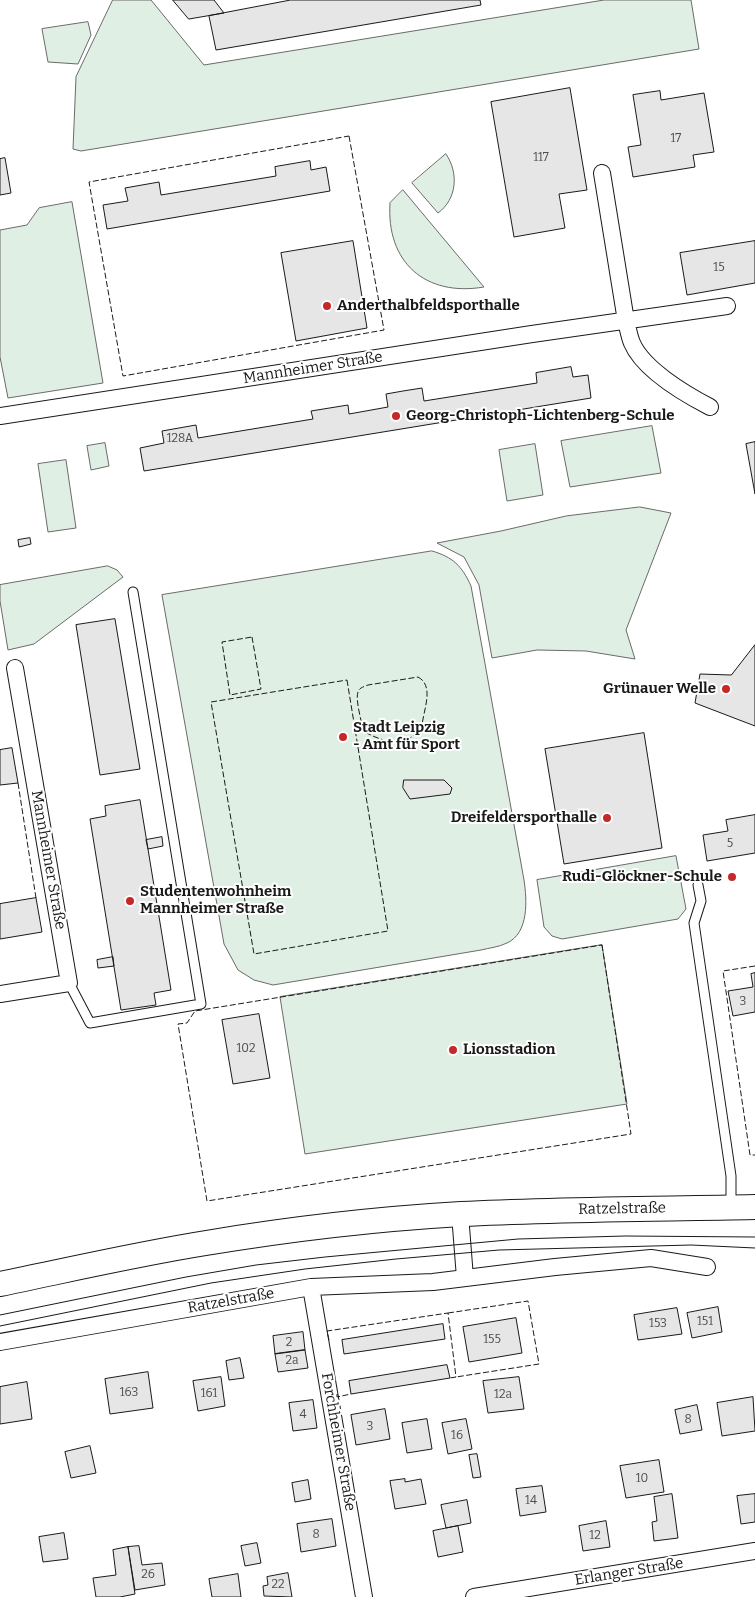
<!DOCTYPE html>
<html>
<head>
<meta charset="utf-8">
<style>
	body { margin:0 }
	canvas { display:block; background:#fff }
</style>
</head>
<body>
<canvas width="755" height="1597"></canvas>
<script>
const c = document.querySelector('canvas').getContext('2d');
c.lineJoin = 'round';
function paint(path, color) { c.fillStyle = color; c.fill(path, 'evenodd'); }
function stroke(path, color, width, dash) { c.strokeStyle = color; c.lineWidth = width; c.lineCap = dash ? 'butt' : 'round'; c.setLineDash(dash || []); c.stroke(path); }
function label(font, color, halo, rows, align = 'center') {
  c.font = font + ' Bitter,serif'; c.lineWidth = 4; c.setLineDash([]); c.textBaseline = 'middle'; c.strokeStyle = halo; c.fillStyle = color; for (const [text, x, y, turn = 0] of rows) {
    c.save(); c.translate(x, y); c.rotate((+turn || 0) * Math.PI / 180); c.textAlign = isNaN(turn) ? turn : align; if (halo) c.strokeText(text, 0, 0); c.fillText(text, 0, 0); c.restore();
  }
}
const green = new Path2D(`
	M113,0H151L204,65L604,0H691L699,49L81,151L73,149L76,77Z
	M88,22L91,35L78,64L48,62L42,29Z
	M446,154C459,173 457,199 438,213L412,183Z
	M403,190L484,287C425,297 386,262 390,203Z
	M72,202L103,383L8,398L0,357V230L27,225L39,208Z
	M652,426L661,473L570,487L561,441Z
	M105,443L109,466L91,470L87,446Z
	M535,444L543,495L507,501L499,450Z
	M66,460L76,528L48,532L38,464Z
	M640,507L671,513L626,630L635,659L586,651L537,650L492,658L479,585L464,557L437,543L501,531L566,516Z
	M432,551C453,557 462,566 471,586L524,880C527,900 529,933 507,943C499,947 489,948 481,950L273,985L254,980L238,970L224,944L162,595Z
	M108,566L117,570L123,577L34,644L8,650L0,601V585Z
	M676,856L686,909L678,919L562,939L552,936L544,927L537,880Z
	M602,945L627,1104L305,1154L280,997Z`);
const building = new Path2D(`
	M173,0H214L224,13L189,19Z
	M291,0H480L481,5L216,50L209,16Z
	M570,88L587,190L559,194L565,228L514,237L491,102Z
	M660,91L661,100L704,93L714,152L693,155L695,167L633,177L628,147L641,145L633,95Z
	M5,158L11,193L0,195V159Z
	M310,161L311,170L326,167L330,191L107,229L103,205L128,201L125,188L159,182L161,195L276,176L275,167Z
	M353,241L367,328L296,341L281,253Z
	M755,241V283L687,295L680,253Z
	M571,367L573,377L588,375L591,398L144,471L140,448L164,443L162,431L196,425L198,438L313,419L311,411L348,405L349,414L388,407L386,394L403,391L422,388L424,401L537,383L536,373Z
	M755,442V494L746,444Z
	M30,538L31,544L19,547L18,540Z
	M115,619L140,769L100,775L76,625Z
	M755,645V726L695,703L700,674L731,675Z
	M644,733L662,848L564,864L545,749Z
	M12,748L18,783L0,785V750Z
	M404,780H444L452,788L450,794L410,799L403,788Z
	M140,800L171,990L154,993L156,1005L121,1010L90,819L106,816L105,806Z
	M755,815V853L707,861L703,835L728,831L726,820Z
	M162,837L163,846L148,849L146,840Z
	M36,898L42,932L0,939V904Z
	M113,957L114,966L98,968L97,960Z
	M755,973V1012L733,1016L728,991L753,987L751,974Z
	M259,1014L270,1078L233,1084L222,1020Z
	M718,1307L722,1332L692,1338L687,1313Z
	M677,1308L682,1334L638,1340L634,1315Z
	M516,1318L522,1353L469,1362L463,1327Z
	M443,1324L445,1339L344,1354L342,1340Z
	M303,1332L305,1350L275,1354L273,1336Z
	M305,1350L308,1368L278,1372L275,1354Z
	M240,1358L244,1378L229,1380L226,1361Z
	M447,1365L450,1378L351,1394L349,1381Z
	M148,1372L153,1408L110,1414L105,1379Z
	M221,1377L225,1406L198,1411L193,1381Z
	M519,1377L524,1409L488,1413L483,1381Z
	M27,1382L32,1419L0,1424V1387Z
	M753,1397L755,1431L722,1436L717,1403Z
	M313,1400L317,1428L293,1431L289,1403Z
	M697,1405L702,1430L680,1434L675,1410Z
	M385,1409L390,1439L356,1445L351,1415Z
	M427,1419L432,1449L407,1453L402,1423Z
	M466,1419L472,1449L448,1454L442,1423Z
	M90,1446L96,1473L71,1478L65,1452Z
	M477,1454L481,1477L473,1478L469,1455Z
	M659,1460L664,1492L626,1498L620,1466Z
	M405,1479V1482L421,1479L426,1504L395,1509L390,1481Z
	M308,1480L311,1499L295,1502L292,1483Z
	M542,1486L546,1512L520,1516L516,1489Z
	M672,1494L678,1538L654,1541L652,1522L657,1521L654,1497Z
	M755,1494V1522L741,1524L737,1496Z
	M467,1500L471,1523L446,1528L441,1505Z
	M332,1519L336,1546L301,1552L297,1524Z
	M606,1521L610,1547L583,1551L579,1526Z
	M458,1526L463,1552L438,1557L433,1531Z
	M64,1533L68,1559L43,1562L39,1537Z
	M257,1543L261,1563L245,1566L241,1546Z
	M139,1546L142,1565L162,1563L165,1585L135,1590L128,1547Z
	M128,1547L135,1594L120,1597H96L93,1578L116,1575L113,1550Z
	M288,1573L292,1597L264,1596L263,1586L268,1585L267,1577Z
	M238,1574L241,1597H212L209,1579Z`);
const lane = new Path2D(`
	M698,885L701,901L694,923L731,1176V1207
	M69,983L90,1023L201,1004L133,592`);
const street = new Path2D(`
	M602,173L626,321C628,328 629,336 632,343C643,369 685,394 710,407
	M0,416L532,334L727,306
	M0,994L69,983L15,668
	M460,1214L465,1278
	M311,1287L364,1597
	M0,1342L311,1287L433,1282L555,1267L651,1258L707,1267
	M474,1597L755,1551`);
const secondary = new Path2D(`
	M0,1284C68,1270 137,1254 206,1243C290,1229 376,1219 461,1214C559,1209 657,1209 755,1207`);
const tram = new Path2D(`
	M0,1315L186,1277L256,1265L325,1257L518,1239L625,1236L755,1237
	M0,1326L211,1283L305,1269L396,1259L499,1250L691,1245L755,1248`);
const fence = new Path2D(`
	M349,136L384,330L123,376L89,182Z
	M252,637L261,689L230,695L222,642Z
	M418,677C435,686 423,711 422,726C419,730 415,735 410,738C395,746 377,739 363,731C362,722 355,700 358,692C359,688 363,687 368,685Z
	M347,680L388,931L254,954L211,702Z
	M18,783L36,898
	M602,945L631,1134L207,1201L178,1024L187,1023L195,1011Z
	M755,966L723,971L750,1155H755
	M448,1313L528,1301L539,1364L456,1377
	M329,1340L327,1331L448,1313L456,1377L450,1378
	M337,1394V1397L351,1394`);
const markers = [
	[327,306,5,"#c62828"],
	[396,416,5,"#c62828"],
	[726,689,5,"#c62828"],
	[343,737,5,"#c62828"],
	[607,818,5,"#c62828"],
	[732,877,5,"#c62828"],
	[130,901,5,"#c62828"],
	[453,1050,5,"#c62828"]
];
const numberNames = [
	["17",676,139],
	["117",541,158],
	["15",719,268],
	["128A",180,439],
	["5",730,844],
	["3",743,1002],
	["102",246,1049],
	["151",705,1322],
	["153",658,1324],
	["155",492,1340],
	["2",289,1343],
	["2a",292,1361],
	["163",129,1393],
	["161",209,1394],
	["12a",503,1395],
	["4",303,1415],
	["8",688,1420],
	["3",370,1427],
	["16",457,1436],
	["10",642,1479],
	["14",531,1501],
	["8",316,1535],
	["12",595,1536],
	["26",148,1575],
	["22",278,1585]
];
const poiNames = [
	["Anderthalbfeldsporthalle",337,306],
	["Georg-Christoph-Lichtenberg-Schule",406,416],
	["Grünauer Welle",716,689,"right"],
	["Stadt Leipzig",353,728],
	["- Amt für Sport",353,745],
	["Dreifeldersporthalle",597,818,"right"],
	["Rudi-Glöckner-Schule",722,877,"right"],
	["Studentenwohnheim",140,892],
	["Mannheimer Straße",140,909],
	["Lionsstadion",463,1050]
];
const streetNames = [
	["Mannheimer Straße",313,368,-9],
	["Mannheimer Straße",48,860,80],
	["Ratzelstraße",622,1209,-1],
	["Ratzelstraße",231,1301,-10],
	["Forchheimer Straße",338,1442,80],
	["Erlanger Straße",629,1572,-9]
];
paint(green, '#e0efe3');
stroke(green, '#6a6a6a', 1);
paint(building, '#e6e6e6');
stroke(building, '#1a1a1a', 1);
stroke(lane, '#1a1a1a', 11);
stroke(street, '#1a1a1a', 18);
stroke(secondary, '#1a1a1a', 26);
stroke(lane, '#fff', 9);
stroke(street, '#fff', 16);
stroke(secondary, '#fff', 24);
stroke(tram, '#1a1a1a', 1);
stroke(fence, '#1a1a1a', 1, [6, 2.5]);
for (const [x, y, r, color] of markers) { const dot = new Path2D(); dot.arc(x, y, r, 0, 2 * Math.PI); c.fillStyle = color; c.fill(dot); stroke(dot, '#fff', 2); }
label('12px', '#4d4d4d', null, numberNames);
label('bold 15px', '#1a1a1a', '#fff', poiNames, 'left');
label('15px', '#1a1a1a', '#fff', streetNames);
</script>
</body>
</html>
